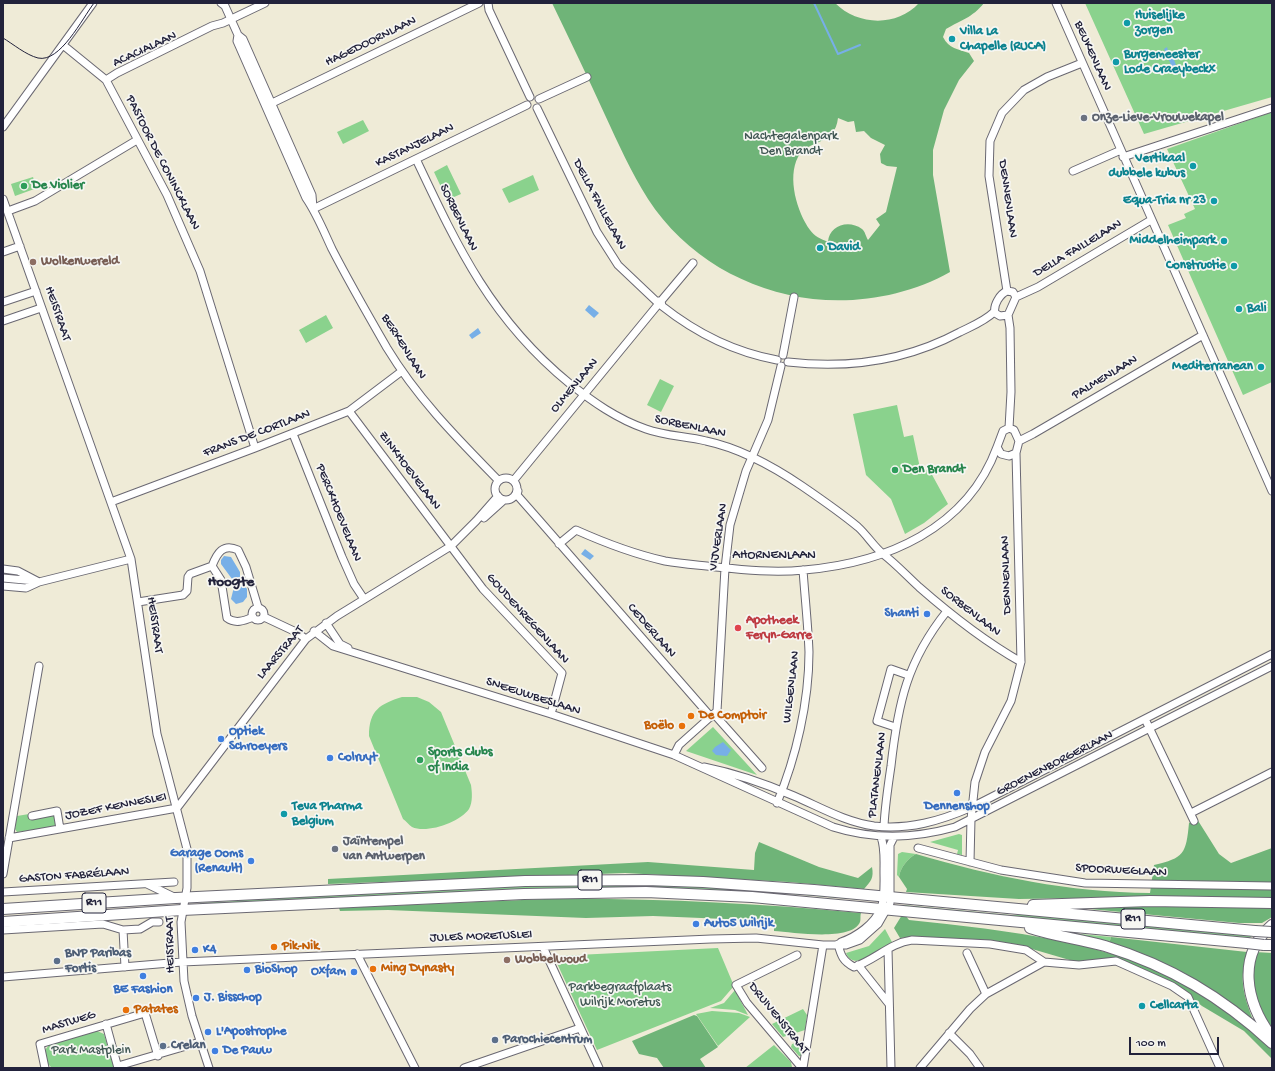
<!DOCTYPE html>
<html>
<head>
<meta charset="utf-8">
<style>
	body { margin:0 }
	#map { position:relative; width:1275px; height:1071px; overflow:hidden; background:#efebd7; font-family:"Gochi Hand",sans-serif }
	canvas { display:block }
	.frame { position:absolute; inset:0; border:4px solid #22223b; pointer-events:none }
	.scale { position:absolute; left:1129px; top:1037px; width:90px; height:18px; box-sizing:border-box; border:2px solid #22223b; border-top:0; padding-left:5px; font-size:12px; line-height:14px; white-space:nowrap; color:#22223b; -webkit-text-stroke:3px #f6f6f2; paint-order:stroke }
</style>
</head>
<body>
<div id="map">
<canvas width="1275" height="1071"></canvas>
<div class="frame"></div>
<div class="scale">100 m</div>
</div>
<script>
const c = document.querySelector('canvas').getContext('2d');
c.lineJoin = 'round';
function paint(path, color) { c.fillStyle = color; c.fill(path, 'evenodd'); }
function stroke(path, color, width, dash) { c.strokeStyle = color; c.lineWidth = width; c.lineCap = dash ? 'butt' : 'round'; c.setLineDash(dash || []); c.stroke(path); }
function label(font, color, halo, rows, align = 'center') {
  c.font = font + ' "Gochi Hand",sans-serif'; c.lineWidth = 3.5; c.setLineDash([]); c.textBaseline = 'middle'; c.strokeStyle = halo; c.fillStyle = color; for (const [text, x, y, turn = 0] of rows) {
    c.save(); c.translate(x, y); c.rotate((+turn || 0) * Math.PI / 180); c.textAlign = isNaN(turn) ? turn : align; if (halo) c.strokeText(text, 0, 0); c.fillText(text, 0, 0); c.restore();
  }
}
const green = new Path2D(`
	M1085,3H1272V97L1144,134Z
	M1272,112V382L1243,395L1168,225L1186,218L1184,214L1195,209L1167,149Z
	M363,120L369,131L343,144L337,132Z
	M447,165L461,194L447,200L434,172Z
	M533,175L539,190L509,203L502,189Z
	M33,177L37,188L15,196L11,184Z
	M326,315L333,328L306,343L299,330Z
	M660,379L674,386L661,412L647,405Z
	M897,405L904,437L913,435L920,468L930,471L948,504L924,523L905,534L891,499L866,475L853,414Z
	M402,697H417L429,702L441,712L471,785C472,792 473,802 469,809C460,822 427,834 412,827C409,825 406,821 403,819L369,736C369,710 380,704 402,697Z
	M713,727L757,775L686,751Z
	M29,814H55L58,828L17,832L15,829L17,816Z
	M959,834L962,835V855L957,854L958,850L930,842Z
	M902,852L916,854C908,858 900,868 899,877L897,875L898,854Z
	M525,885H702L862,898V900L746,890L738,893L200,906V903L237,901L243,899Z
	M903,905L1010,915H1024L1028,914L1252,935L1250,938L902,907Z
	M885,929L892,942C881,949 854,973 846,953L869,946Z
	M1070,933L1111,937L1109,944Z
	M718,948L734,986L721,1001L597,1050L555,959L557,956Z
	M735,990L748,1015L735,1010L710,1008L724,1003Z
	M803,1009L807,1015L805,1030L783,1037L772,1024Z
	M712,1011L739,1013L750,1017L718,1046L696,1014Z
	M97,1031L104,1034L114,1068H52L48,1064L45,1050L49,1045Z
	M802,1041L803,1042L801,1056H799L791,1047L792,1044Z
	M774,1045L791,1062L792,1067L745,1068Z`);
const forest = new Path2D(`
	M552,3H835C858,26 897,27 919,3H984C972,18 961,20 946,29L943,37C949,49 958,49 969,53L974,61L959,80L944,110L933,150V175L950,272C909,295 860,304 813,299C746,291 685,256 648,199C631,172 618,143 605,115C588,78 570,40 552,3ZM838,118L848,122L854,121L856,132L864,131L871,138L885,145L880,154L881,163L887,166L897,167L886,212L876,219L880,225L868,240C866,237 865,231 862,229C848,219 829,226 828,242C821,239 814,236 810,230C797,212 787,178 798,157C808,139 835,146 838,118Z
	M1197,819L1219,854L1231,863L1272,848V897H1140L1019,899L906,892L907,889L899,877C900,868 908,858 916,854C995,877 1068,892 1150,893L1154,865C1184,858 1186,854 1189,823Z
	M759,842L819,867L858,878L872,867C874,878 871,881 864,889L789,882L625,873L328,884V879L648,862L754,870L755,853Z
	M545,899C652,898 753,903 861,913C860,915 861,920 860,922C852,942 792,932 774,931V921L653,916L586,918L388,910L340,911L339,908Z
	M1171,905L1272,908V917L1262,923H1239L1068,907Z
	M902,915H905L909,920C1009,931 1113,940 1201,993C1227,1008 1250,1030 1272,1050V1059L1244,1031L1202,1006L1187,994L1127,963L1073,961L1032,949L988,940L910,937L900,938L894,928Z
	M1111,937L1247,952C1239,980 1243,993 1253,1020C1226,1000 1200,980 1170,966C1150,957 1129,951 1109,944Z
	M1255,952L1272,953V1030L1255,1001L1252,966Z
	M694,1015L697,1016L718,1047L700,1059L706,1068H664L657,1058L639,1054L632,1041Z`);
const water = new Path2D(`
	M1167,47L1170,58L1173,57L1176,65L1172,67L1164,49Z
	M589,305L599,313L594,318L585,310Z
	M478,328L481,333L472,339L469,335Z
	M585,549L594,556L590,560L581,554Z
	M224,556L231,557L240,572V580L247,589V597L243,602L236,604L231,599L235,583L221,564V560Z
	M723,742L731,750L727,756L716,755L712,751L715,747Z`);
const stream = new Path2D(`
	M814,3L838,54L860,45`);
const minorTunnel = new Path2D(`
	M147,1067V1068`);
const minor = new Path2D(`
	M221,3L225,6L238,35L237,41L306,198C317,214 324,232 332,249C349,282 368,315 387,348C418,399 457,438 498,480
	M488,3L489,10L530,97
	M1056,3L1272,491
	M238,35L243,39L312,195L313,208
	M63,45L106,80L167,195L200,271L255,448
	M106,80L117,73L212,26L223,23L265,3
	M539,99L587,77
	M266,106L479,3
	M537,108L597,232L618,265L656,301H661L662,306C696,333 734,352 777,360
	M3,127L93,3
	M1123,157L1272,108
	M416,159C458,248 491,319 569,383C593,402 617,419 646,429C665,436 686,436 706,441C739,448 774,467 802,486C821,499 840,512 858,527C867,535 874,547 883,554C896,564 907,576 919,587C951,615 984,641 1021,662
	M1073,171L1121,150
	M3,199L131,559L157,734L187,849V888L181,922L184,981L192,1016L209,1068
	M313,209L527,105
	M8,211L35,201L137,140
	M3,252L20,246
	M1007,291L989,176L990,141L1002,113L1024,90L1047,77L1082,63
	M1007,291L1013,292L1016,297L1008,315L1000,316L995,313C993,305 1000,294 1007,291Z
	M1016,297L1038,287L1151,220
	M661,301L693,263
	M3,302L36,291
	M1008,315L1010,328L1011,392L1009,428
	M3,321L41,308
	M783,355L794,297
	M788,362C848,369 906,361 960,332C972,326 985,321 994,312
	M349,411L483,589L562,673L551,714
	M1009,428L1014,430L1019,441L1016,453L1009,456L1001,454L997,447L1003,431Z
	M293,434L342,557L354,584L364,599
	M1019,441L1033,434L1203,335
	M495 489a11 11 0 1 1 22 0a11 11 0 1 1-22 0Z
	M514,480L656,307
	M518,491L517,495L539,520L711,717
	M111,502L255,448L349,411L402,371
	M484,518L504,500
	M559,544L576,530C605,543 634,554 665,561C682,564 699,565 716,567C745,570 775,573 804,570C886,563 967,529 997,447
	M212,566C217,553 223,543 238,550L246,567L258,607
	M212,566L221,580L227,618C235,624 244,621 253,617
	M3,569L18,571L39,582
	M3,578L35,581
	M3,586L26,588L39,582L131,559
	M138,602L183,595L187,591L188,577L190,574L212,566
	M252 614a6 6 0 1 1 12 0a6 6 0 1 1-12 0Z
	M264,617L296,632L306,639
	M326,623L340,644L348,648
	M314,631L333,646L551,714L674,755L833,827C874,840 913,839 955,827L1272,666
	M714,714L762,768
	M1145,719L1194,821
	M895,727L877,721L891,669L908,675
	M674,755L679,745L717,711L725,568L730,525L746,471L768,420L781,366
	M704,767C734,773 766,784 794,796C820,807 845,822 874,826C909,830 940,821 972,807L1272,654
	M777,803C796,758 809,702 809,652C808,625 805,598 803,570
	M177,808L306,639L337,616L451,546L476,521L498,496
	M1191,813L1272,772
	M32,816L57,811L60,829
	M884,826C885,806 888,786 891,766C898,703 907,661 947,611
	M9,838L177,808
	M918,848L1001,870L1085,883L1272,886
	M970,862L971,819L975,782L985,752L1011,701L1021,662L1016,453
	M3,874L39,666
	M147,884L174,897
	M3,892L174,882
	M3,930L103,924L123,930L125,967
	M123,930L140,929L152,922H159
	M841,942C856,937 875,924 881,908C885,898 884,883 884,871C884,860 885,848 881,837
	M838,944C841,956 843,961 854,967C875,960 890,943 912,940L990,944L1026,950L1044,962L1079,965L1116,961L1172,986L1188,997L1220,1068
	M543,947L599,1068
	M888,949L891,1068
	M967,953L986,994
	M357,954L415,1068
	M797,955L736,985L747,1003L802,1068
	M858,965L889,1004
	M3,977L182,962L711,939L756,938L823,945H846L860,940L878,924L890,903V845L894,837
	M106,1024L118,1068
	M949,1033L970,1054L980,1068
	M118,1066L200,1042
	M45,1068L40,1044L145,1013L158,1056
	M464,1068L580,1028
	M803,1068L823,945
	M920,1068L970,1009L986,994L1044,962`);
const highway = new Path2D(`
	M1033,905L1150,901L1272,903
	M3,909L176,898L525,881L646,880L703,882L814,890L1255,931
	M3,922L182,910L524,894L646,892L752,897L1247,943
	M1030,928C1054,936 1080,939 1105,946C1170,966 1222,997 1272,1043
	M1264,945H1272
	M1271,1036C1246,1002 1236,956 1272,925`);
const tram = new Path2D(`
	M3,38C13,44 26,55 38,58C60,63 82,19 94,3`);
const highwayBridge = new Path2D(`
	M1255,931L1272,932
	M1247,943L1264,945`);
const markers = [
	[1127,23,4,"#0f9aa8"],
	[952,39,4,"#0f9aa8"],
	[1116,62,4,"#0f9aa8"],
	[1084,118,4,"#6b7280"],
	[1193,166,4,"#0f9aa8"],
	[24,186,4,"#2e9e5b"],
	[1214,201,4,"#0f9aa8"],
	[1224,241,4,"#0f9aa8"],
	[820,248,4,"#0f9aa8"],
	[33,262,4,"#8d6e63"],
	[1234,266,4,"#0f9aa8"],
	[1239,309,4,"#0f9aa8"],
	[1261,367,4,"#0f9aa8"],
	[895,470,4,"#2e9e5b"],
	[927,614,4,"#3f7fe0"],
	[738,628,4,"#e0444e"],
	[691,716,4,"#e8710a"],
	[682,726,4,"#e8710a"],
	[221,739,4,"#3f7fe0"],
	[330,758,4,"#3f7fe0"],
	[420,760,4,"#2e9e5b"],
	[957,793,4,"#3f7fe0"],
	[284,814,4,"#0f9aa8"],
	[335,849,4,"#6b7280"],
	[251,861,4,"#3f7fe0"],
	[696,924,4,"#3f7fe0"],
	[274,947,4,"#e8710a"],
	[195,950,4,"#3f7fe0"],
	[507,960,4,"#8d6e63"],
	[57,961,4,"#5c6f8a"],
	[373,969,4,"#e8710a"],
	[247,970,4,"#3f7fe0"],
	[354,972,4,"#3f7fe0"],
	[143,976,4,"#3f7fe0"],
	[196,998,4,"#3f7fe0"],
	[1142,1006,4,"#0f9aa8"],
	[126,1010,4,"#e8710a"],
	[208,1032,4,"#3f7fe0"],
	[495,1040,4,"#5c6f8a"],
	[163,1046,4,"#5c6f8a"],
	[215,1051,4,"#3f7fe0"]
];
const shields = [
	[590,880,24],
	[94,903,24],
	[1133,919,24]
];
const shieldNames = [
	["R11",590,880],
	["R11",94,903],
	["R11",1133,919]
];
const cultureNames = [
	["Huiselijke",1135,16],
	["zorgen",1135,31],
	["Villa La",960,32],
	["Chapelle (RUCA)",960,47],
	["Burgemeester",1124,55],
	["Lode Craeybeckx",1124,70],
	["Vertikaal",1185,159,"right"],
	["dubbele kubus",1185,174,"right"],
	["Equa-Tria nr 23",1206,201,"right"],
	["Middelheimpark",1216,241,"right"],
	["David",828,248],
	["Constructie",1226,266,"right"],
	["Bali",1247,309],
	["Mediterranean",1253,367,"right"],
	["Teva Pharma",292,807],
	["Belgium",292,822],
	["Cellcarta",1150,1006]
];
const streetNames = [
	["HAGEDOORNLAAN",371,42,-26],
	["ACACIALAAN",145,50,-25],
	["BEUKENLAAN",1092,56,66],
	["KASTANJELAAN",415,146,-26],
	["PASTOOR DE CONINCKLAAN",162,163,63],
	["DENNENLAAN",1007,199,82],
	["DELLA FAILLELAAN",599,205,62],
	["SORBENLAAN",458,218,64],
	["DELLA FAILLELAAN",1078,249,-31],
	["HEISTRAAT",57,314,71],
	["BERKENLAAN",403,347,58],
	["PALMENLAAN",1105,378,-31],
	["OLMENLAAN",575,386,-50],
	["SORBENLAAN",690,427,12],
	["FRANS DE CORTLAAN",257,434,-21],
	["ZINKHOEVELAAN",409,471,53],
	["PERCKHOEVELAAN",338,513,68],
	["VIJVERLAAN",719,537,-81],
	["AHORNENLAAN",774,556],
	["DENNENLAAN",1007,575,-92],
	["SORBENLAAN",970,612,38],
	["GOUDENREGENLAAN",527,619,48],
	["HEISTRAAT",154,625,82],
	["CEDERLAAN",651,631,49],
	["LAARSTRAAT",281,653,-50],
	["WILGENLAAN",792,687,-83],
	["SNEEUWBESLAAN",533,697,18],
	["GROENENBORGERLAAN",1055,764,-27],
	["PLATANENLAAN",878,775,-83],
	["JOZEF KENNESLEI",116,807,-11],
	["SPOORWEGLAAN",1121,871,3],
	["GASTON FABRÉLAAN",74,876,-4],
	["JULES MORETUSLEI",481,937,-2],
	["HEISTRAAT",171,945,-91],
	["DRUIVENSTRAAT",778,1019,51],
	["MASTWEG",69,1023,-17]
];
const worshipNames = [
	["Onze-Lieve-Vrouwekapel",1092,118],
	["Jaïntempel",343,842],
	["van Antwerpen",343,857]
];
const parkNames = [
	["Nachtegalenpark",791,137],
	["Den Brandt",791,152],
	["Parkbegraafplaats",620,988],
	["Wilrijk Moretus",620,1003],
	["Park Mastplein",91,1051]
];
const leisureNames = [
	["De Violier",32,186],
	["Den Brandt",903,470],
	["Sports Clubs",428,753],
	["of India",428,768]
];
const educationNames = [
	["Wolkenwereld",41,262],
	["Wobbelwoud",515,960]
];
const shopNames = [
	["Shanti",919,614,"right"],
	["Optiek",229,732],
	["Schroeyers",229,747],
	["Colruyt",338,758],
	["Dennenshop",957,807,"center"],
	["Garage Ooms",243,854,"right"],
	["(Renault)",243,869,"right"],
	["Auto5 Wilrijk",704,924],
	["K4",203,950],
	["BioShop",255,970],
	["Oxfam",346,972,"right"],
	["BE Fashion",143,990,"center"],
	["J. Bisschop",204,998],
	["L'Apostrophe",216,1032],
	["De Pauw",223,1051]
];
const healthNames = [
	["Apotheek",746,621],
	["Feryn-Garre",746,636]
];
const foodNames = [
	["De Comptoir",699,716],
	["Boëlo",674,726,"right"],
	["Pik-Nik",282,947],
	["Ming Dynasty",381,969],
	["Patates",134,1010]
];
const serviceNames = [
	["BNP Paribas",65,954],
	["Fortis",65,969],
	["Parochiecentrum",503,1040],
	["Crelan",171,1046]
];
const quarterNames = [
	["Hoogte",231,583]
];
paint(green, '#8ad28d');
paint(forest, '#6fb478');
paint(water, '#77afe7');
stroke(stream, '#77afe7', 2);
stroke(minorTunnel, '#c6c3b8', 7, [7, 3.5]);
stroke(minor, '#6a6872', 9);
stroke(highway, '#6a6872', 12);
stroke(minor, '#fff', 7);
stroke(highway, '#fff', 10);
stroke(tram, '#22223b', 1);
stroke(highwayBridge, '#6a6872', 12, []);
stroke(highwayBridge, '#fff', 10);
for (const [x, y, r, color] of markers) { const dot = new Path2D(); dot.arc(x, y, r, 0, 2 * Math.PI); c.fillStyle = color; c.fill(dot); stroke(dot, '#f6f6f2', 1.5); }
for (const [x, y, w] of shields) { const box = new Path2D(); box.roundRect(x - w / 2, y - 10, w, 20, 3); c.fillStyle = '#f6f6f2'; c.fill(box); stroke(box, '#22223b', 1); }
label('bold 12px', '#22223b', null, shieldNames);
label('bold 13px', '#0d838f', '#f6f6f2', cultureNames, 'left');
label('13px', '#22223b', '#f6f6f2', streetNames);
label('bold 13px', '#5b616d', '#f6f6f2', worshipNames, 'left');
label('13px', '#415754', '#f6f6f2', parkNames);
label('bold 13px', '#27864d', '#f6f6f2', leisureNames, 'left');
label('bold 13px', '#785e54', '#f6f6f2', educationNames, 'left');
label('bold 13px', '#366cbe', '#f6f6f2', shopNames, 'left');
label('bold 13px', '#be3a42', '#f6f6f2', healthNames, 'left');
label('bold 13px', '#c56008', '#f6f6f2', foodNames, 'left');
label('bold 13px', '#4e5e75', '#f6f6f2', serviceNames, 'left');
label('bold 15px', '#22223b', '#f6f6f2', quarterNames);
</script>
</body>
</html>
